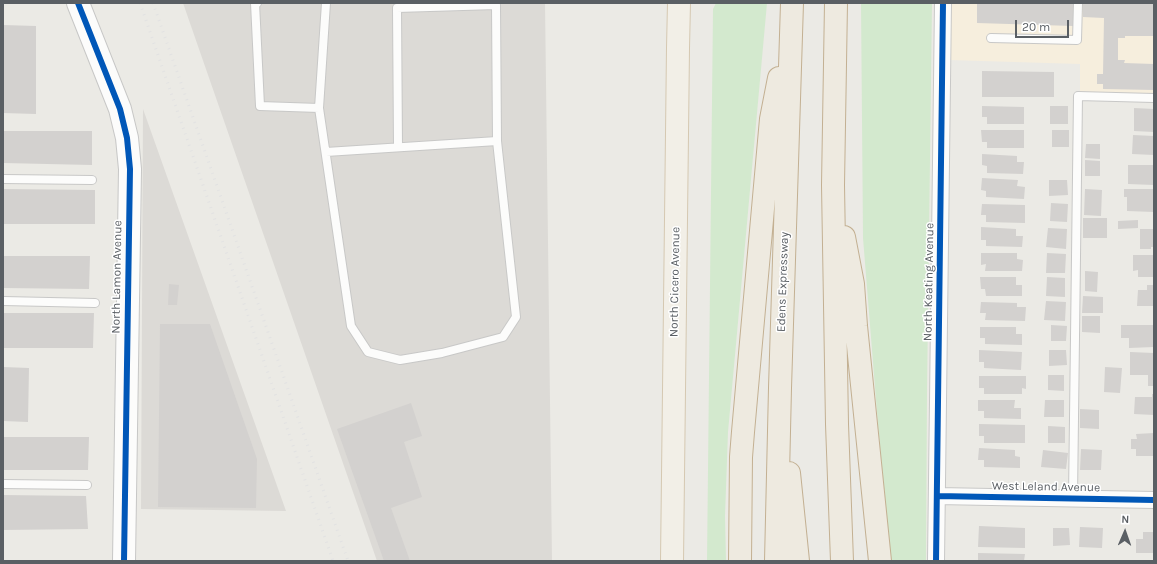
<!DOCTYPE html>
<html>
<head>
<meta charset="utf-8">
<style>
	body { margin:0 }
	#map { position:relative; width:1157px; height:564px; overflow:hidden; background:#ebeae5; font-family:Karla,sans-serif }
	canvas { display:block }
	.frame { position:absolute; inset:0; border:4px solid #5a5f64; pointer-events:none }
	.north { position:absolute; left:1105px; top:512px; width:40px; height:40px; -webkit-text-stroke:3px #fff; paint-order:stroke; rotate:2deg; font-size:11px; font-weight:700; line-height:16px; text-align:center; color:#5a5f64 }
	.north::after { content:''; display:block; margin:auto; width:14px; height:18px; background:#5a5f64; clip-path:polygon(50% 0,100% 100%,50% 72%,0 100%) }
	.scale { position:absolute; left:1015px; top:20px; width:54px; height:18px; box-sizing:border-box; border:2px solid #5a5f64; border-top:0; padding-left:5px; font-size:12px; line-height:14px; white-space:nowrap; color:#5a5f64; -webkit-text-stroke:3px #fff; paint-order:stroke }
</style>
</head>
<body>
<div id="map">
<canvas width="1157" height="564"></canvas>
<div class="frame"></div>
<div class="north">N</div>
<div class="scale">20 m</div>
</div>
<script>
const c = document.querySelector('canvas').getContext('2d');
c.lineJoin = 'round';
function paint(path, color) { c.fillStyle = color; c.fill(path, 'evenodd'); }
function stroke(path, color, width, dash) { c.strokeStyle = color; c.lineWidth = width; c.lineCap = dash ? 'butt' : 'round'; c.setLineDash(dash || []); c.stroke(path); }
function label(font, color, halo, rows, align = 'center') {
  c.font = font + ' Karla,sans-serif'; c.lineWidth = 3; c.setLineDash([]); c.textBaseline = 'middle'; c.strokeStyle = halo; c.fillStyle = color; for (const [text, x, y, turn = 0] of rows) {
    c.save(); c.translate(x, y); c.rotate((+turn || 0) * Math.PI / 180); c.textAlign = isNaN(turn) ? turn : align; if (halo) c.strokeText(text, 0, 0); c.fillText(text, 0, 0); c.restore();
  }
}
const commercial = new Path2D(`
	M950,3H1154V95L1080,94V64L949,60Z`);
const industrial = new Path2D(`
	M183,3H545L552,561H377Z
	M143,109L286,511L141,509Z`);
const green = new Path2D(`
	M716,3H767L728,432L725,516L726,561H707L713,9Z
	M861,3H932L927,393L926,561H891L879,437L863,238Z`);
const building = new Path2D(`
	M977,3H1074L1073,26L977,23Z
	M1083,3H1154V36H1125V38H1118V60H1125L1124,63L1154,64V90L1103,89V84H1097V74H1103L1104,18L1083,17Z
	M3,25L36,26V114L3,113Z
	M982,71L1054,72V97H982Z
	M982,106L1024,107V124H987V117H982Z
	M1050,106H1068V124H1050Z
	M1134,108L1154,109V132L1134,131Z
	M981,130H1024V148H987V142H982Z
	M1052,130H1069V147H1052Z
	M3,131H92V165L3,163Z
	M1133,135L1154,136V155L1132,154Z
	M1086,144H1100V159L1085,158Z
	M982,154L1017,156V162H1024L1023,174L987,173V166L982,165Z
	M1085,160L1100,161V176H1085Z
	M1128,165H1154V185L1128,184Z
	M982,178L1018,180L1017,186L1025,187L1024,199L986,197V191L981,190Z
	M1049,180H1067L1068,195L1049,196Z
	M3,189L95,190V224H3Z
	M1085,189L1102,190L1101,216L1084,215Z
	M1124,189H1154V212L1127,211V197H1124Z
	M1051,203L1068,204L1067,222L1050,221Z
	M982,204L1025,205V223L986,222V215H981Z
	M1083,218H1107V238H1083Z
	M1138,220V228L1118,229V221Z
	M981,227L1016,229V236H1023L1022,247L986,246V240H981Z
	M1048,228L1067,229L1066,249L1046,247Z
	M1140,229H1154V247H1151V249H1140Z
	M981,253H1017V259L1023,260L1022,271H985L986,264L981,265Z
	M1047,253L1066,254L1065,273H1046Z
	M1133,255H1154V277H1138V270L1133,271Z
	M3,256H90L89,289L3,288Z
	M1085,271L1098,272L1097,292L1085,291Z
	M980,277H1016V285H1022V296H986L985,289H981Z
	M1047,277L1065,278V297L1046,296Z
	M169,284L179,285L177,305H168Z
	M1147,285H1154V306H1137L1138,290H1147Z
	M1083,296L1103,297V313H1082Z
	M1046,301L1066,302L1065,321L1044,320Z
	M981,302L1017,303V307H1026L1025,321L985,320L986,313H980Z
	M3,313H94L93,348H3Z
	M1082,316H1100V333L1082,332Z
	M160,324H210L257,459L256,508L158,507Z
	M1051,325L1067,326L1066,341H1051Z
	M1121,325H1154V347L1129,348V338H1121Z
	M980,327H1016V334H1022V345L985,344V338H980Z
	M979,350L1022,352L1021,370L984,368V362H979Z
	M1049,350H1066L1067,365L1049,366Z
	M1130,352L1154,353V386H1148V375H1130Z
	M3,367L29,368L28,422L3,421Z
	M1105,367L1122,368L1120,393L1104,392Z
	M1048,375H1064V391L1048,390Z
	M979,376H1026V389L1022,388V394H984V388H979Z
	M1152,394H1154V415L1134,414L1135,397H1152Z
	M978,400H1015L1014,408H1021V419L984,418V411H978Z
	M1045,400H1064V417H1044Z
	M411,403L422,436L404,442L422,497L391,508L410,561H384L337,429Z
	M1080,409L1099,410V429L1080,428Z
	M979,424L1025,425V443H984V436H979Z
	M1048,426L1065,427V443H1048Z
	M1154,433V456H1136V449H1131V439H1137L1136,434Z
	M3,437H89L88,470H3Z
	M979,448L1015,450V456L1020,457V468L984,467V460H978Z
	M1081,449L1102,450L1101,470H1080Z
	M1043,450L1068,453L1066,469L1041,467Z
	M3,495L86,496L88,529L3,530Z
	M979,526L1025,528V548L978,547Z
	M1080,527L1103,528L1102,548L1079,547Z
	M1053,528H1069L1070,545L1053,546Z
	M1143,532H1154V553H1136V539H1143Z
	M978,553L1025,554L1024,561H978Z`);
const lane = new Path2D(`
	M257,3H255L260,106L319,108L351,326L368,352L400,360L442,353L503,337L516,317L497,141L496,5L397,8L398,147
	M991,38L1077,40L1078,3
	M319,108L326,3
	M326,152L497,141
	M3,179L92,180
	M3,301L95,303
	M3,484L87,485
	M1073,498L1078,96L1154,98`);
const street = new Path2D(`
	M937,496L1154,500
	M936,561L943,3`);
const secondary = new Path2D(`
	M78,3L120,109L127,138L130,169L124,561`);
const primary = new Path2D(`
	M672,561L678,48L679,3`);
const highway = new Path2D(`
	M836,3L833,185L837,424L842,561
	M844,237L853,284L856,326L880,561
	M789,473L798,561
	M740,561L741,457L743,432L771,119L779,78
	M776,561L780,388L792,3`);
const rail = new Path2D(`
	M140,3L333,561
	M153,3L348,561`);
const cycleway = new Path2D(`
	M78,3L120,109L127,138L130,169L124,561
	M937,496L1154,500
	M936,561L943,3`);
const streetNames = [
	["North Lamon Avenue",117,277,-89],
	["North Cicero Avenue",675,282,-89],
	["Edens Expressway",783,282,-88],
	["North Keating Avenue",929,282,-89],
	["West Leland Avenue",1046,487,1]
];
paint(commercial, '#f6eedd');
paint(industrial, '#dcdad6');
paint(green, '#d3e9ce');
paint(building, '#d3d1cf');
stroke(lane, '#c8c8c7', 10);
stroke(street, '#c8c8c7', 18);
stroke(secondary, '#c7c7c6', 24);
stroke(primary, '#d5c8b1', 24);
stroke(highway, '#c3b092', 24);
stroke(lane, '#fcfcfb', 8);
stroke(street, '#fcfcfb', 16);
stroke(secondary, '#fcfcfb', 22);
stroke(primary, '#f2efe7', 22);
stroke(highway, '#eeeae0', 22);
stroke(rail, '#e2e2e2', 3, [1, 5]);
stroke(cycleway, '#0057b8', 6);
label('12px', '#5a5f64', '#fff', streetNames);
</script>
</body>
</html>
